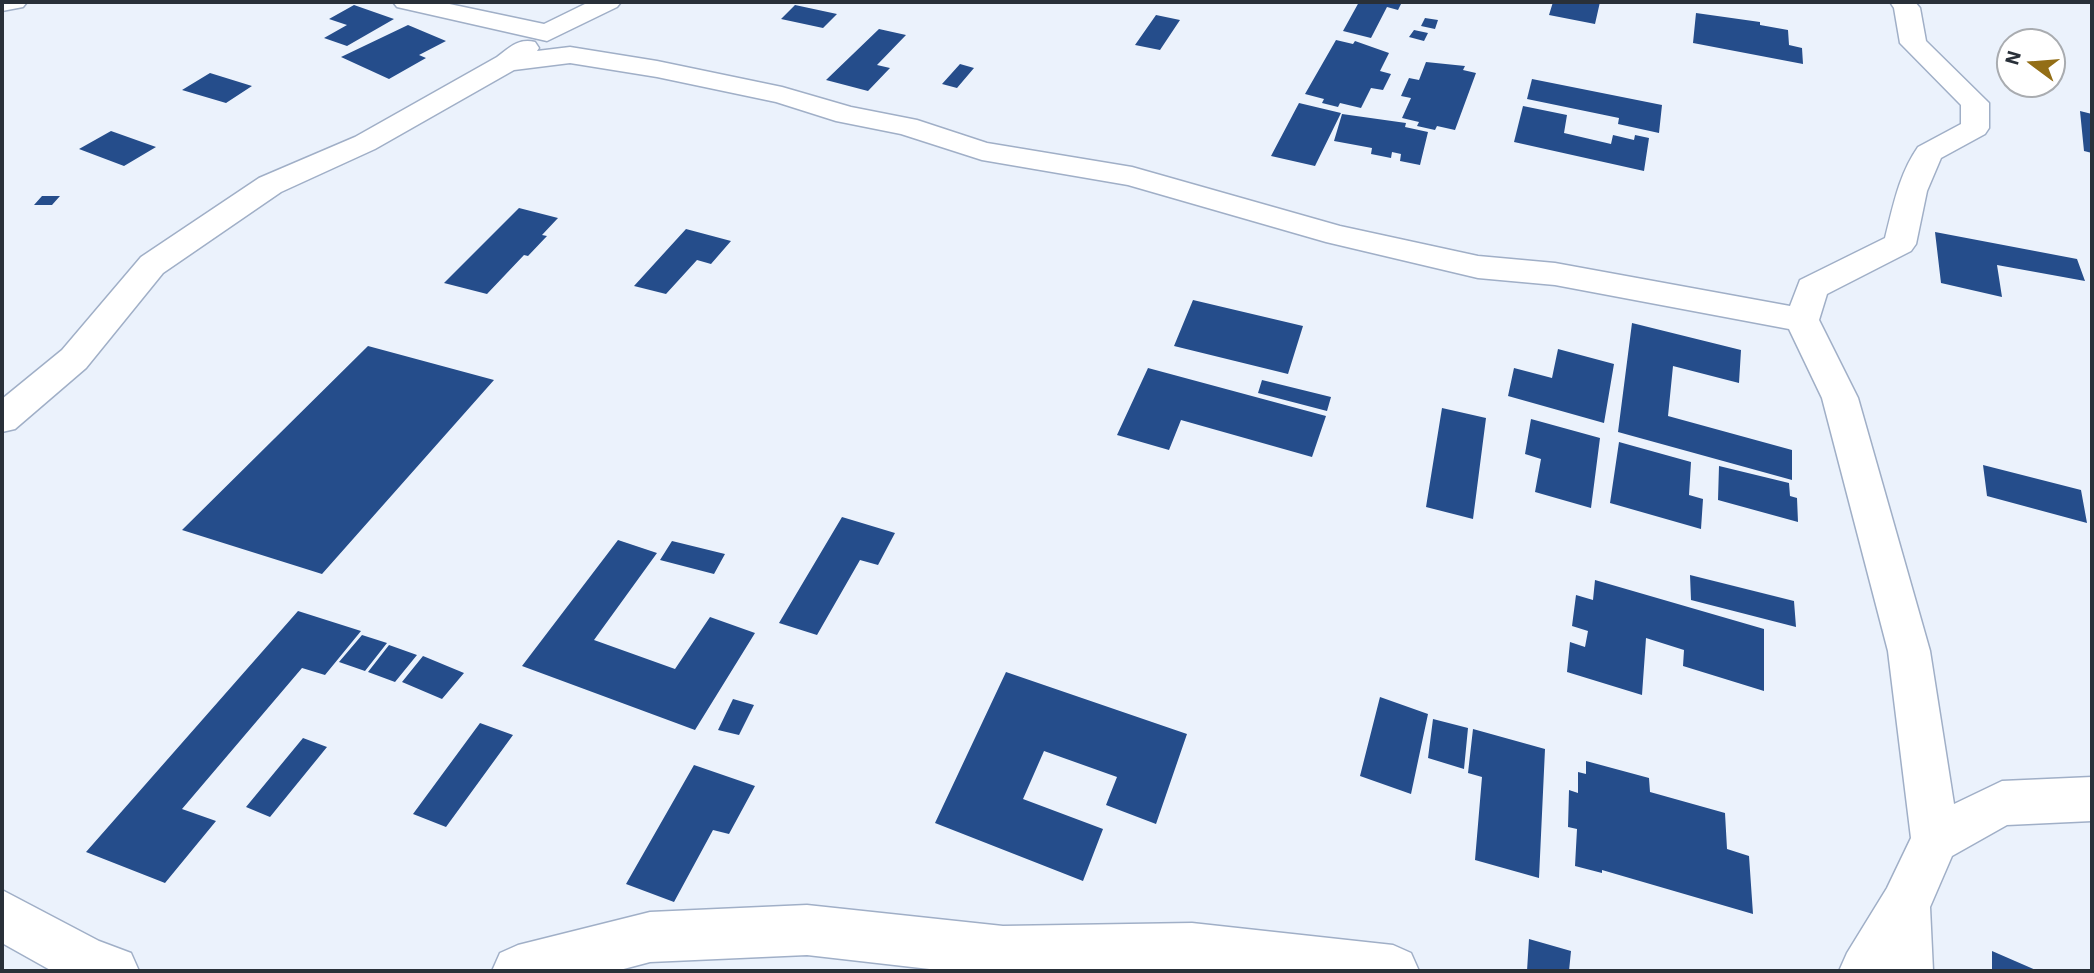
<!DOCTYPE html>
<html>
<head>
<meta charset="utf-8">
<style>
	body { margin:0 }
	#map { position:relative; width:2094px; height:973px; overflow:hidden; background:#ebf2fc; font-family:"IBM Plex Sans",sans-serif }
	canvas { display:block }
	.frame { position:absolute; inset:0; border:4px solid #293039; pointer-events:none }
	.north { position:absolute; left:1996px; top:28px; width:70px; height:70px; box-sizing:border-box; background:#fff; border:2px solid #a9acb0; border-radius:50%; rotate:286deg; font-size:19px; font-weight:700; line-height:28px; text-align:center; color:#293039 }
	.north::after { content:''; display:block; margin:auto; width:24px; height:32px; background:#936e16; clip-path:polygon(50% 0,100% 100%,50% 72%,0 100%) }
</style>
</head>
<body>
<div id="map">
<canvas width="2094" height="973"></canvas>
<div class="frame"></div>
<div class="north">N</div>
</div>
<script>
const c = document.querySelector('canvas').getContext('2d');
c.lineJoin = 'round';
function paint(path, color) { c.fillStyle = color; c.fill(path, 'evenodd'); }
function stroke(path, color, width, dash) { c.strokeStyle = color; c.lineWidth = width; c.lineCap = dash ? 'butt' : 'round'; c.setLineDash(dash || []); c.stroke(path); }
const building = new Path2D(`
	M1359,2H1402L1398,10L1387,7L1371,38L1343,31Z
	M1553,2H1600L1595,24L1549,15Z
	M354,5L394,19L347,46L324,38L347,25L329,19Z
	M795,5L837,14L823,28L781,19Z
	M1696,13L1760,22V25L1788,30L1789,45L1802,48L1803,64L1693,43Z
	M1156,15L1180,20L1160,50L1135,45Z
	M1425,18L1438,20L1435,29L1421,26Z
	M408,25L446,41L419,55L426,58L389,79L341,57Z
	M879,29L906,35L877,65L890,68L868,91L826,80Z
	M1414,30L1428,33L1424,41L1409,37Z
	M1336,40L1353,44L1355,41L1389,53L1380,71L1391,74L1383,90L1371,88L1361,108L1340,103L1338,107L1322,103L1324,99L1305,94Z
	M1426,62L1465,66L1463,70L1476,73L1455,130L1437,126L1435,130L1417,126L1419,122L1402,118L1411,98L1401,96L1409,78L1419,80Z
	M960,64L974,68L957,88L942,84Z
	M210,73L252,86L226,103L182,90Z
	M1532,79L1662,105L1659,133L1618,124L1619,118L1527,99Z
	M1299,103L1341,113L1315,166L1271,156Z
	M1523,106L1567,115L1564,133L1611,144L1613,135L1634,140L1635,135L1649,138L1644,171L1514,142Z
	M2080,111L2092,114V153L2084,151Z
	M1342,114L1406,123L1405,127L1428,132L1420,165L1400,161L1401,154L1392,152L1391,158L1371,154L1372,148L1334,141Z
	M111,131L156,147L124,166L79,149Z
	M42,196H60L52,205H34Z
	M519,208L558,218L542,235L547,236L528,256L524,255L487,294L444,283Z
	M686,229L731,241L711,264L697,260L666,294L634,286Z
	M1935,232L2077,259L2085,281L1997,265L2002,297L1941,283Z
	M1193,300L1303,326L1288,374L1174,346Z
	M1632,323L1741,350L1739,383L1673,366L1668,416L1792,450V480L1618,432Z
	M368,346L494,380L322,574L182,530Z
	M1558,349L1614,364L1604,423L1508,396L1514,368L1552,378Z
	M1148,368L1326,416L1312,457L1181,420L1169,450L1117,435Z
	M1262,380L1331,397L1327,411L1258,393Z
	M1442,408L1486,418L1473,519L1426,507Z
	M1531,419L1600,438L1591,508L1535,492L1541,459L1525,454Z
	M1619,442L1691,462L1689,495L1703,499L1701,529L1610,503Z
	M1983,465L2081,490L2087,523L1987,496Z
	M1719,466L1789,483L1790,496L1797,498L1798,522L1718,500Z
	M842,517L895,533L878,565L860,560L817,635L779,623Z
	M618,540L657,553L594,640L675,669L710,617L755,633L695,730L522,666Z
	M672,541L725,554L714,574L660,560Z
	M1690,575L1794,601L1796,627L1691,600Z
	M1595,580L1764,629V691L1683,666L1684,650L1646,638L1642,695L1567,672L1570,642L1585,647L1588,631L1572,626L1576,595L1593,600Z
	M298,611L361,631L325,675L302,668L182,809L216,821L165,883L86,852Z
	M362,635L387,643L365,671L339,662Z
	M389,645L417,655L395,682L368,672Z
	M423,656L464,673L442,699L402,682Z
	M1006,672L1187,734L1156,824L1106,805L1117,777L1044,751L1023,799L1103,829L1083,881L935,823Z
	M1380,697L1428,714L1411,794L1360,776Z
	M733,699L754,705L739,735L718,730Z
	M1433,719L1468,728L1464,769L1428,758Z
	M480,723L513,735L446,827L413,814Z
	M1473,729L1545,749L1539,878L1475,860L1482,777L1468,773Z
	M303,738L327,747L270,817L246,807Z
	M1586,761L1649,778L1650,792L1725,813L1727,849L1749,856L1753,914L1602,870V873L1575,866L1577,829L1568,827L1569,790L1578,793V772L1586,774Z
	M694,765L755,786L729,834L713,830L674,902L626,884Z
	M1529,939L1571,951L1569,971H1527Z
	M1992,951L2038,971H1992Z`);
const minor = new Path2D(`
	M2,2H27L23,7L2,11Z
	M393,2H440L544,24L589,2H621L617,7L547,41L397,7Z
	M1890,2H1915L1920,8L1926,41L1989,103V128L1985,134L1941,158L1927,191L1916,244L1911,251L1827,294L1819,320L1858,398L1930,651L1954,804L2002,781L2092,777V821L2007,825L1952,856L1930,907L1933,971H1839L1847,953L1887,888L1911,838L1888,651L1822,398L1789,329L1555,285L1478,278L1326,242L1128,185L982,160L901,134L836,121L776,102L657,77L570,63L514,70L375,149L281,192L163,273L86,368L15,429L2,432V399L62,350L141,257L259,178L355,137L497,57C510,47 519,38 535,42L539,48L537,51L570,47L657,61L782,87L851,107L917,120L987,143L1132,167L1340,226L1478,256L1555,263L1790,306L1800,280L1885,238C1893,207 1899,174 1918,147L1961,124V105L1900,43L1894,8Z
	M2,890L99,941L131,953L139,971H52L2,943Z
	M807,905L1003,926L1192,923L1393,945L1411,953L1419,971H947L807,955L650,962L616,971H492L500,953L518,945L650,912Z`);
paint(building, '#254d8b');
stroke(minor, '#a0afc7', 3);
paint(minor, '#fff');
</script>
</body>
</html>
